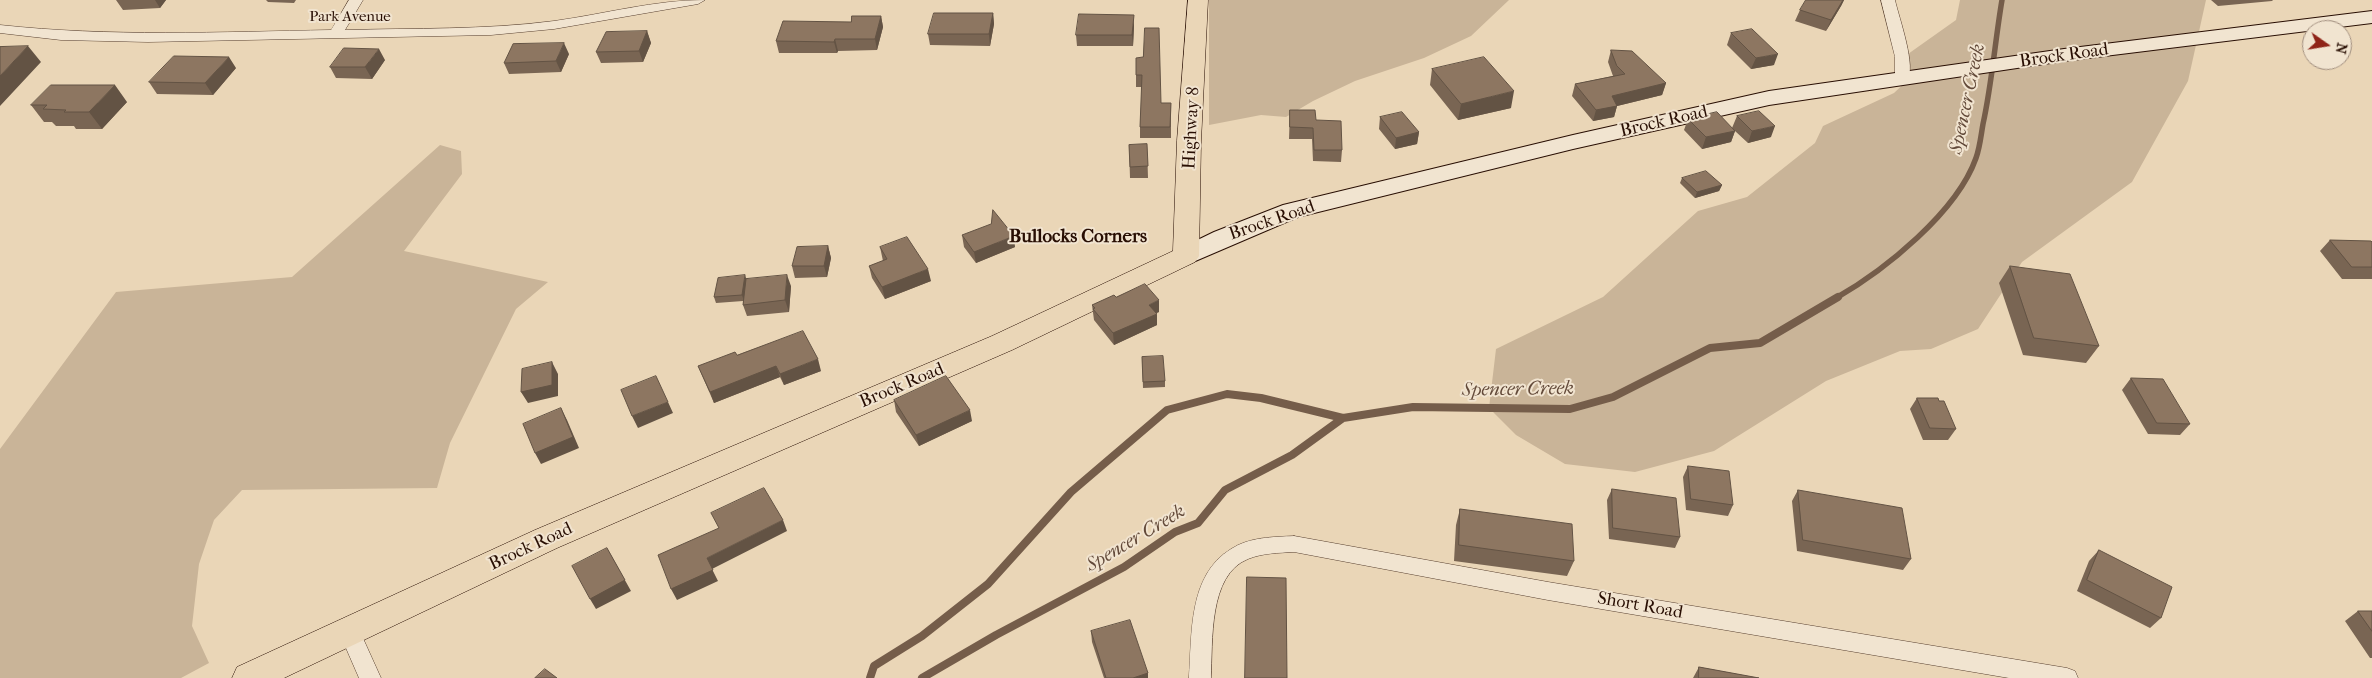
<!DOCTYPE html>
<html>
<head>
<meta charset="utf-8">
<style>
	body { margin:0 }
	#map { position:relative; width:2372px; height:678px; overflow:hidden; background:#ead6b7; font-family:"IM FELL French Canon",serif }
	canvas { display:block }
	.north { position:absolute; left:2302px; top:20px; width:50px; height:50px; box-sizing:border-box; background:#f1e4d0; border:1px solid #a18e7e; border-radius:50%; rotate:103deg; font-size:14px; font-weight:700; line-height:20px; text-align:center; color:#280e03 }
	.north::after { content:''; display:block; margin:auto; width:18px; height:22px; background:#8f2418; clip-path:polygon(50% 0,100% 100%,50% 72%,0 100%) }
</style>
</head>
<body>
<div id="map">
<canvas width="2372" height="678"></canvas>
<div class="north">N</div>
</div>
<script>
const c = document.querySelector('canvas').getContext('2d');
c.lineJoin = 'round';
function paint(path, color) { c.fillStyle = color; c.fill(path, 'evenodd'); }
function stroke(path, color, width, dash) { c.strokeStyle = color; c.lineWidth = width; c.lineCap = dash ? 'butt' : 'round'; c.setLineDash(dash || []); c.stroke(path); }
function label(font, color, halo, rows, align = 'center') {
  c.font = font + ' "IM FELL French Canon",serif'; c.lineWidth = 4; c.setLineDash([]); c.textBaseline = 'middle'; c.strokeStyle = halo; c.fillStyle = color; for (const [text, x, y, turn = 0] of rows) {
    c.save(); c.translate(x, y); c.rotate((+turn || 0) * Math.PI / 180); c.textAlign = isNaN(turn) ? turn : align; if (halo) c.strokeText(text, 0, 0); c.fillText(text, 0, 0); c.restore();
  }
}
const green = new Path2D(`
	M1209,0H1509L1471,36L1424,58L1355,81L1313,101L1286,117L1261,115L1209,125Z
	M1960,0H2206L2188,81L2132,182L2022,262L1978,329L1931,349L1900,351L1826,381L1714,451L1635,472L1565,464L1516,435L1489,408L1496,349L1603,297L1698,211L1747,197L1815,143L1823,126L1894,93L1912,76L1908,54L1956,20Z
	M440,145L461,151L462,174L404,251L548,282L516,309L450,443L437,488L242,490L214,520L199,564L192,626L209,663L181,678H0V449L116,292L292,277Z`);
const streamFar1 = new Path2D(`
	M1836,298C1885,270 1957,212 1976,158C1980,147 1981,135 1983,124C1992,83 1995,41 2002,0`);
const stream = new Path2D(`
	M870,678L874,666L922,636L988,584L1071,492L1167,410L1227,394L1261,398L1343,418
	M922,678L996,635L1124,567L1175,532L1198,523L1225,490L1292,455L1343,418L1413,407L1570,409L1613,397L1710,348L1760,343L1838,297`);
const street = new Path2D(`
	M349,0H363L345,30C414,28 485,30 554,21C605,14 654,0 705,0L698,4L554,29L491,35L148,42L61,40L0,33V25C110,37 220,32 331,30Z
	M1881,0H1895C1899,18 1917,67 1907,82H1897L1895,79V57Z
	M1294,536L1548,582L2067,668L2075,671L2078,678H2009L1548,600L1294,552C1278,553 1263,553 1248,559C1208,575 1213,642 1211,678H1189C1192,634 1188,575 1231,549C1249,537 1273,537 1294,536Z
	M350,623L357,625L381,678H359L339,632L343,625Z`);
const secondary = new Path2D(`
	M2372,11V23L2064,61L1769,105L1573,149L1298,217L1186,265L1177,262L1174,256L1177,250L1214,232L1283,205L1573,135L1769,91L2064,49Z`);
const primary = new Path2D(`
	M1188,0H1208L1201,141L1199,256L1195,262L1012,350L557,548L284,678H232L237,667L535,530L992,336L1173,251L1177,141Z`);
const wall = new Path2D(`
	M116,0H166L160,8L123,10Z
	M266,0H296L294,3L268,2Z
	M1806,0H1844L1841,6L1826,31L1795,21L1800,10Z
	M2211,0H2273L2272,1L2218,6Z
	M993,13L994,24L990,46L930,45L928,34Z
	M881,16L883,27L877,50L838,51L837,53H779L776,41L851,22Z
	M1134,26L1133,46H1077L1076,35Z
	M647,31L651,43L643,62L601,63L596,52Z
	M1731,33L1774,65L1751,69L1727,45Z
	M1611,50L1666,83L1662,95L1617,106L1614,117L1593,121L1572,96L1575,84L1613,76L1608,62Z
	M569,54L561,72L509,74L504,63Z
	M1136,58L1161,103H1171V138H1140V127L1142,87H1136Z
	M385,60L372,79L336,78L330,67Z
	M236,68L213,95L157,94L149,82Z
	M1432,69L1511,108L1458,120L1430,85Z
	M127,102L102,129H76L74,126H56L52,122H44L31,105Z
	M1290,110L1316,120L1342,150L1341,162L1313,161L1312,139H1289Z
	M1737,116L1771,137L1748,143L1735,131L1731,142L1702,149L1684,130L1688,119L1732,128Z
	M1380,117L1419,132L1417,144L1395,149L1379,129Z
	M1147,144L1148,178H1130L1129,145Z
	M1682,178L1722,185L1719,191L1695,198L1680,183Z
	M962,235L1015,247L976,263L964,247Z
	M2330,240L2372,242V279H2342L2320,251Z
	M828,246L831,258L827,277L795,278L792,266Z
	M880,247L931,281L885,299L872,278L869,266L883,261Z
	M2010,266L2099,346L2086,363L2023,355L1999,283Z
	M746,279L791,286L789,312L747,316L743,305V301L716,303L714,297Z
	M1116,297L1159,312L1156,313L1157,325L1114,345L1094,320L1092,305Z
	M737,355L821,371L784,385L780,377L714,403L698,366Z
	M1142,357L1165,381V387L1143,388Z
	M2131,378L2190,424L2180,435L2148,434L2122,390Z
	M1917,398L1956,429L1948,440H1923L1910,409Z
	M894,400L972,421L919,446L896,412Z
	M1688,466L1733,505L1728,516L1686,510L1683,477Z
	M1612,489L1680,537L1675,548L1609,539L1607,500Z
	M1798,490L1911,559L1903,570L1797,551L1792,501Z
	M1460,509L1574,561L1567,576L1454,561L1456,525Z
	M2099,550L2161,618L2150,628L2077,591L2089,561Z
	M1247,577L1287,678H1245Z
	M2358,611H2372V658H2370L2345,621Z
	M1091,631L1148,673V678H1104L1092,642Z
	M1699,667L1759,678H1693Z`);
const shadedWall = new Path2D(`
	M155,0H166L160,8Z
	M1843,0H1844L1841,6L1826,31L1831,20Z
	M993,13L994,24L990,46L989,34Z
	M1134,15V26L1133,46L1132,35Z
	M881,16L883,27L877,50L875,39Z
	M647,31L651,43L643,62L639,51Z
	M835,39L838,51L837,53L834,42Z
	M564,43L569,54L561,72L556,61Z
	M28,46L41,62L0,106V76Z
	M379,49L385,60L372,79L365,67Z
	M1778,54L1774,65L1751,69L1756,58Z
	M229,57L236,68L213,95L205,83Z
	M1666,83L1662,95L1617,106L1614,117L1593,121L1596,110L1612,96Z
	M115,85L127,102L102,129L89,112Z
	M1514,91L1511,108L1458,120L1461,104Z
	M1775,126L1771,137L1748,143L1752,131Z
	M1735,131L1731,142L1702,149L1706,137Z
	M1419,132L1417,144L1395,149L1396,138Z
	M1722,185L1719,191L1695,198L1697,192Z
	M1014,236L1015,247L976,263L974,252Z
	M828,246L831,258L827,277L824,266Z
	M928,269L931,281L885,299L882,287Z
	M745,275L747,281L744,301L742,295Z
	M787,275L791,286L789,312L785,300Z
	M1159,300V312L1149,316V305Z
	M1157,314V325L1114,345L1113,333Z
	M818,359L821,371L784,385L780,374Z
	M552,362L558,374V396L528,403L521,392Z
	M776,366L780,377L714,403L710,392Z
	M668,402L673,413L638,428L632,416Z
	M561,408L567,420L579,448L541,464L535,453Z
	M970,410L972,421L919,446L916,435Z
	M783,520L787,531L712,569L718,581L677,600L671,589L707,558Z
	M607,548L631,591L596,609L590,599Z
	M1148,673V678H1133Z`);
const building = new Path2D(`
	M1806,0H1843L1831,20L1800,10Z
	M934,13H993L989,34H928Z
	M1079,14L1134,15L1132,35H1076Z
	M852,16H881L875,39H835L834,42L776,41L783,21L851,22Z
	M1145,28H1159L1161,103H1171L1170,127H1140L1142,75H1136V58L1143,57Z
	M1752,29L1778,54L1756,58L1731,33Z
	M647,31L639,51L596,52L606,32Z
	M564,43L556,61L504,63L513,44Z
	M28,46L0,76V47Z
	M344,48L379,49L365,67H330Z
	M1611,50L1632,51L1666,83L1612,96L1617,106L1596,110L1575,84L1625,74L1617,66Z
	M174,56L229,57L205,83L149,82Z
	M1484,57L1514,91L1461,104L1432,69Z
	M51,85H115L89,112H64L66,110L43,109L47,105H31Z
	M1290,110H1315L1316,120L1341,121L1342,150H1314L1313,128L1290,127Z
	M1759,111L1775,126L1752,131L1737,116Z
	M1402,112L1419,132L1396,138L1380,117Z
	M1717,112L1735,131L1706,137L1688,119Z
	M1147,144L1148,166L1130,167L1129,145Z
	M1706,171L1722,185L1697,192L1682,178Z
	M993,210L1014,236L974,252L962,235L991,224Z
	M907,237L928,269L882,287L869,266L887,259L880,247Z
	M2330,240L2371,241L2372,242V267H2352Z
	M828,246L824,266H792L797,247Z
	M2010,266L2070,274L2099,346L2034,338Z
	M745,275L742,295L714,297L718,278Z
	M787,275L785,300L743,305L746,279Z
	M1145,284L1159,300L1149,305L1157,314L1113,333L1093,309L1095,308L1092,305L1114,295L1116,297Z
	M803,331L818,359L780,374L776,366L710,392L698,366L735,352L737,355Z
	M1163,356L1165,381L1143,382L1142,357Z
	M552,362V385L521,392L522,369Z
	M656,376L668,402L632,416L621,390Z
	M946,376L970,410L916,435L894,400Z
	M2131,378L2163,379L2190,424L2157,423Z
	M1917,398H1938L1939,401H1944L1956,429L1930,428Z
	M561,408L573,437L535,453L523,424Z
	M1688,466L1729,471L1733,505L1691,499Z
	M764,488L783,520L707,558L713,570L671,589L658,555L719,528L711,513Z
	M1612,489L1676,498L1680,537L1613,528Z
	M1798,490L1902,508L1911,559L1803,540Z
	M1460,509L1572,524L1574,561L1459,545Z
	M607,548L625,580L590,599L572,566Z
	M2099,550L2172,587L2161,618L2087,580Z
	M1247,577L1286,578L1287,678H1245Z
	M2358,611H2372V631Z
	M1130,620L1148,673L1133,678H1106L1091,631Z
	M1699,667L1759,678H1699Z
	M545,669L557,678H535Z`);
const farStreetnames = [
	["Park Avenue",350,17]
];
const streetNames = [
	["Brock Road",2064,56,-8],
	["Brock Road",1664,122,-13],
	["Highway 8",1192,128,-87],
	["Brock Road",1272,221,-19],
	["Brock Road",902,386,-23],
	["Brock Road",531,547,-25],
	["Short Road",1640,606,10]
];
const waterNames = [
	["Spencer Creek",1968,99,-78],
	["Spencer Creek",1518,390,-1],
	["Spencer Creek",1136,539,-31]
];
const neighbourhoodNames = [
	["Bullocks Corners",1078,237]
];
paint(green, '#c9b498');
stroke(streamFar1, '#755d4a', 5.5);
stroke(stream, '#755d4a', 8);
stroke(street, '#584030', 1);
stroke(secondary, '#280e03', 2);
stroke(primary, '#280e03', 1);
paint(street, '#f1e4d0');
paint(secondary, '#f1e4d0');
paint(primary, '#ead6b7');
paint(wall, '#796553');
paint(shadedWall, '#635344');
paint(building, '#8d7661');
stroke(building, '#635344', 1);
label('15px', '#280e03', '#f1e4d0', farStreetnames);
label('18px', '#280e03', '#f1e4d0', streetNames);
label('italic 19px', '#624939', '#f1e4d0', waterNames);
label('bold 19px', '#280e03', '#f1e4d0', neighbourhoodNames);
</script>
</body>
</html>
